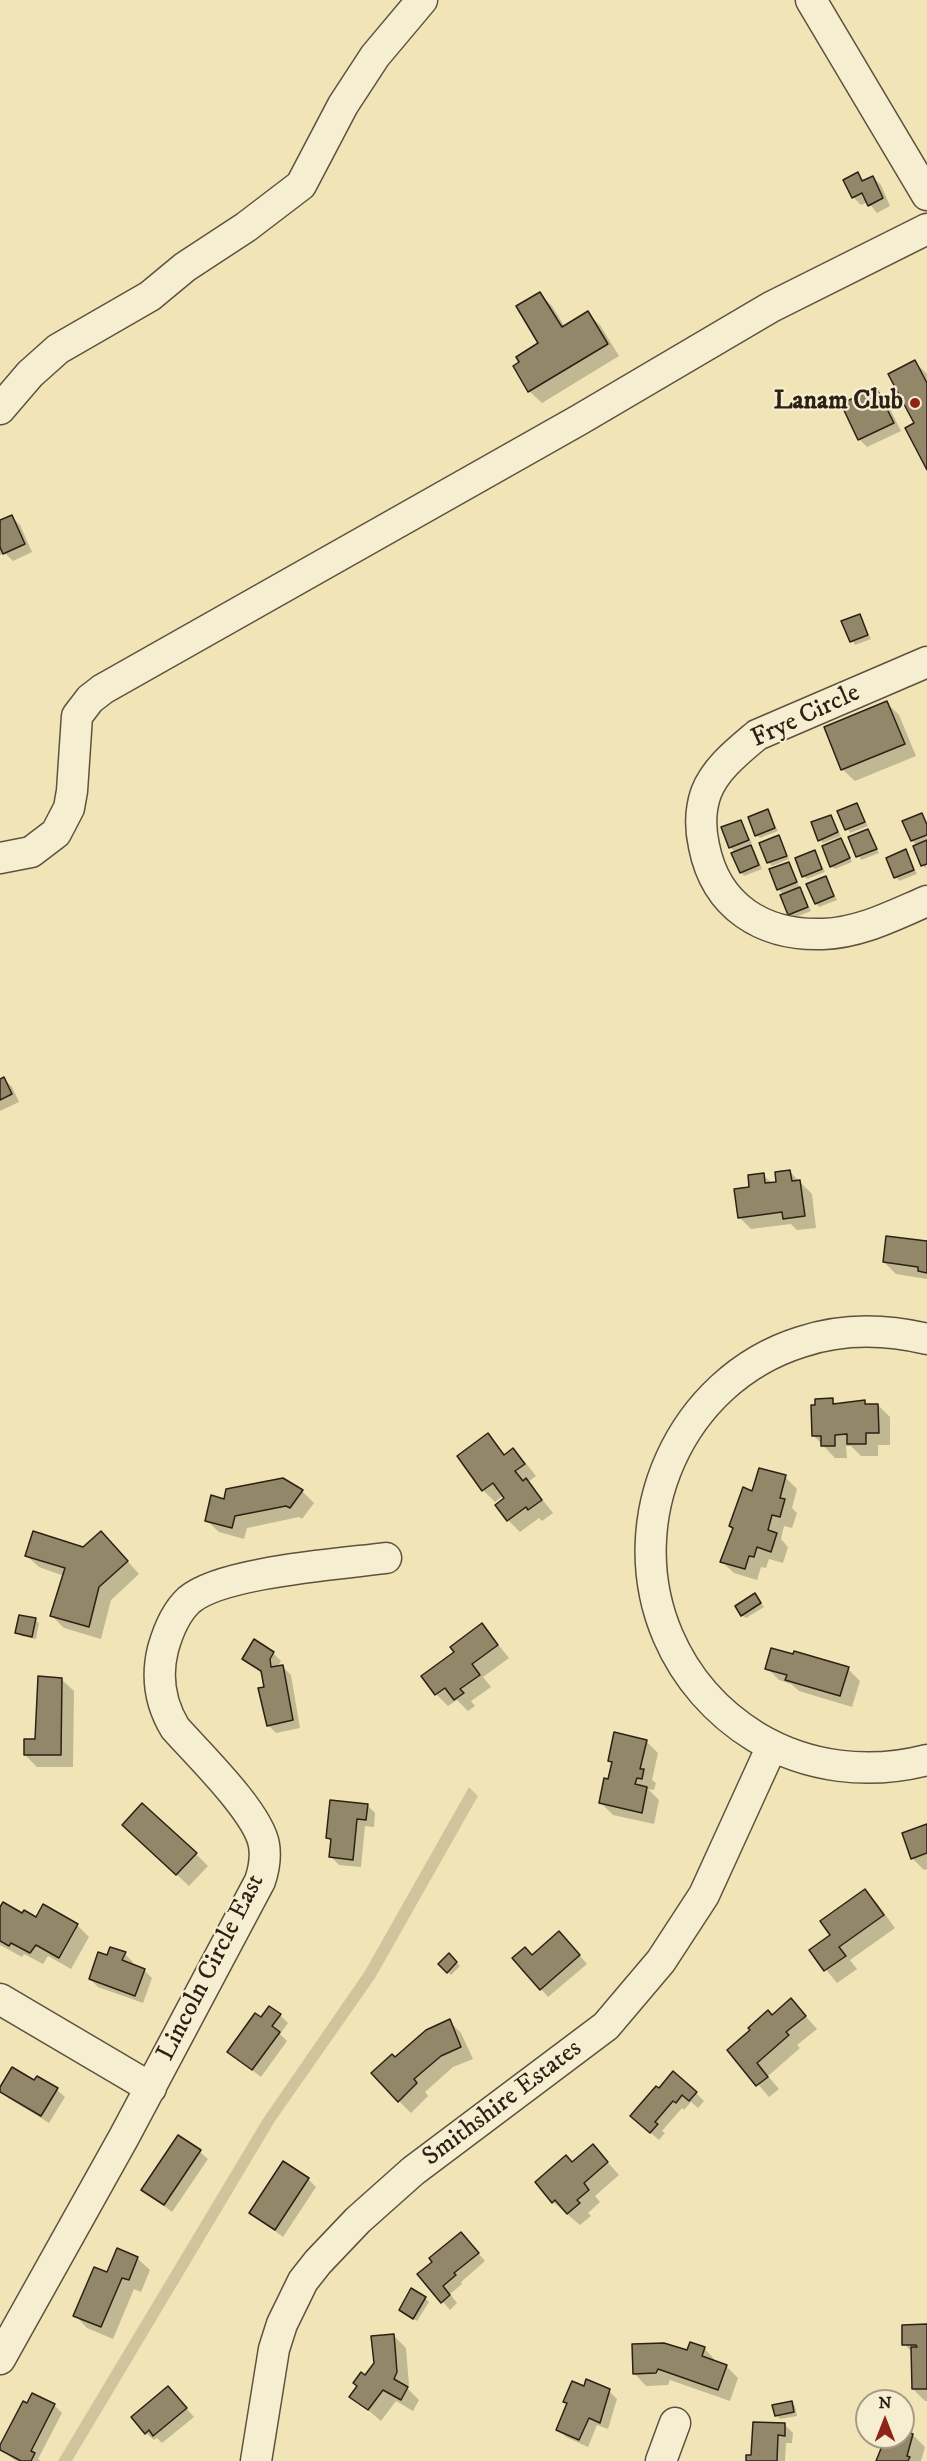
<!DOCTYPE html>
<html>
<head>
<meta charset="utf-8">
<style>
	body { margin:0 }
	#map { position:relative; width:927px; height:2461px; overflow:hidden; background:#f1e5b8; font-family:"IM FELL DW Pica",serif }
	canvas { display:block }
	.north { position:absolute; left:855px; top:2389px; width:60px; height:60px; box-sizing:border-box; background:#f6eed1; border:2px solid #a69c86; border-radius:50%; rotate:0deg; font-size:16px; font-weight:700; line-height:24px; text-align:center; color:#2d2115 }
	.north::after { content:''; display:block; margin:auto; width:21px; height:27px; background:#8f2418; clip-path:polygon(50% 0,100% 100%,50% 72%,0 100%) }
</style>
</head>
<body>
<div id="map">
<canvas width="927" height="2461"></canvas>
<div class="north">N</div>
</div>
<script>
const c = document.querySelector('canvas').getContext('2d');
c.lineJoin = 'round';
function paint(path, color) { c.fillStyle = color; c.fill(path, 'evenodd'); }
function stroke(path, color, width, dash) { c.strokeStyle = color; c.lineWidth = width; c.lineCap = dash ? 'butt' : 'round'; c.setLineDash(dash || []); c.stroke(path); }
function label(font, color, halo, rows, align = 'center') {
  c.font = font + ' "IM FELL DW Pica",serif'; c.lineWidth = 4.5; c.setLineDash([]); c.textBaseline = 'middle'; c.strokeStyle = halo; c.fillStyle = color; for (const [text, x, y, turn = 0] of rows) {
    c.save(); c.translate(x, y); c.rotate((+turn || 0) * Math.PI / 180); c.textAlign = isNaN(turn) ? turn : align; if (halo) c.strokeText(text, 0, 0); c.fillText(text, 0, 0); c.restore();
  }
}
const green = new Path2D(`
	M469,1787L478,1796L375,1978L275,2121L72,2461H58L263,2119L365,1971Z`);
const shadow = new Path2D(`
	M858,174L865,181L873,177L881,185L890,206L877,213L868,202L861,205L853,197Z
	M540,294L552,306L565,327L587,313L600,325L619,356L542,403L529,391L541,344Z
	M915,362L927,374V467L916,424Z
	M876,389L884,397L901,431L867,447L859,439Z
	M12,517L20,525L32,552L13,561L5,553L0,555V522Z
	M859,616L871,639L855,645L843,622Z
	M887,703L899,715L916,756L855,781L842,769Z
	M857,805L868,826L850,833L839,812Z
	M767,811L778,831L760,838L757,835Z
	M922,815L927,822L926,869L923,865L917,846L912,840Z
	M830,816L841,836L823,843L820,840Z
	M740,821L752,843L749,845L754,850L762,869L744,876L741,872L736,853L730,847Z
	M868,831L879,853L861,860L850,838Z
	M778,837L789,859L772,866L768,862Z
	M841,840L852,862L835,869L831,866Z
	M905,851L917,874L899,881L896,877Z
	M815,852L825,872L807,879L804,876Z
	M788,863L811,911L793,918L790,914L784,895L778,889Z
	M826,878L837,900L819,907L816,903Z
	M4,1079L12,1087L19,1102L0,1111V1080Z
	M790,1172L812,1194L816,1228L797,1230L791,1224L751,1229L739,1217L750,1189L763,1175L773,1184L778,1183Z
	M927,1242V1279L896,1274L884,1262Z
	M832,1400L837,1405L864,1402L867,1405H878L890,1417V1445H878V1456H861L851,1446H846L847,1458H835L813,1435Z
	M488,1435L506,1456L513,1450L525,1462L536,1476L528,1482L553,1513L542,1521L539,1518L520,1532L508,1520L504,1495L495,1502L483,1490Z
	M785,1477L797,1489L792,1508L797,1513L792,1528L784,1526L781,1539L788,1547L783,1563L769,1559L766,1568L761,1567L757,1580L734,1573L721,1561L753,1493Z
	M302,1491L314,1503L302,1519L299,1517L247,1528L244,1539L219,1532L206,1520L225,1500Z
	M113,1545L139,1574L111,1600L101,1639L64,1628L52,1616L64,1576L39,1567L26,1555Z
	M755,1595L764,1607L746,1618L742,1615Z
	M35,1620L39,1623L36,1639L21,1636L17,1633Z
	M482,1625L509,1658L483,1677L491,1687L471,1701L475,1706L468,1711L457,1700L448,1706L436,1694L456,1652Z
	M273,1653L281,1661L277,1668L283,1667L291,1675L300,1728L276,1733L268,1725L263,1674L244,1659Z
	M767,1668L848,1669L860,1681L852,1707L799,1691L791,1684L779,1680Z
	M61,1679L74,1691L73,1767H37L25,1755L37,1741Z
	M646,1741L658,1753L652,1780L656,1783L654,1790L648,1789L659,1800L654,1824L613,1815L601,1803L610,1781L613,1764L610,1760Z
	M367,1805L375,1813L374,1827L365,1826L361,1867L339,1865L331,1857L332,1842L328,1838Z
	M927,1826V1869L924,1870L912,1858Z
	M136,1837L196,1854L208,1866L189,1886Z
	M865,1891L877,1903L895,1928L850,1960L857,1969L837,1983L811,1951L832,1935Z
	M0,1910L77,1925L89,1937L71,1969L48,1956L43,1964L24,1954L22,1957L0,1945Z
	M567,1941L587,1964L548,1997L541,1989Z
	M125,1954L133,1962L131,1965L144,1970L152,1978L143,2003L98,1987L90,1979L108,1957Z
	M449,1955L460,1966L451,1975L440,1964Z
	M791,2000L817,2029L797,2045L800,2048L768,2076L779,2089L769,2097L729,2050Z
	M280,2015L288,2023L280,2034L287,2041L261,2077L229,2052L261,2020Z
	M449,2021L461,2033L473,2059L453,2067L425,2092L428,2096L411,2113L399,2101L395,2059Z
	M35,2082L57,2090L65,2097L49,2123L8,2098L0,2091Z
	M656,2088L696,2093L704,2101L698,2108L691,2102L684,2110L682,2108L662,2131L665,2133L659,2140L640,2124Z
	M593,2146L619,2175L595,2196L600,2202L588,2213L591,2216L580,2225L553,2202L572,2164Z
	M200,2152L208,2159L172,2212L143,2190Z
	M308,2179L316,2187L283,2237L251,2213Z
	M469,2242L485,2261L461,2282L462,2284L450,2294L457,2303L450,2310L419,2275Z
	M137,2258L150,2270L141,2292L134,2289L113,2339L87,2328L75,2315L108,2274Z
	M425,2298L429,2302L417,2321L404,2313Z
	M927,2326V2401H925L913,2389L912,2352L904,2344Z
	M393,2335L406,2348L409,2385L407,2388L419,2400L413,2411L396,2401L381,2421L351,2396Z
	M704,2348L716,2361V2363L726,2366L738,2378L730,2401L670,2380L668,2385L646,2386L634,2373L688,2352Z
	M584,2387L609,2391L617,2399L608,2429L597,2425L588,2447L566,2437L558,2429L568,2405L565,2401Z
	M175,2395L194,2417L162,2443L157,2438L154,2440L146,2433Z
	M791,2403L795,2406L797,2416L780,2419L776,2415Z
	M27,2405H54L62,2413L38,2459L41,2461H16L0,2449Z
	M785,2425L793,2433L792,2443H786L785,2461H747Z
	M903,2432L913,2435L925,2447L921,2461H879L882,2450L874,2442L876,2437H903Z`);
const building = new Path2D(`
	M858,172L862,181L873,176L883,198L868,206L862,193L852,198L843,180Z
	M540,292L562,327L588,311L608,344L528,392L513,366L519,362L516,357L538,343L516,306Z
	M915,360L927,383V470L905,428L914,423L888,374Z
	M876,387L894,423L858,440L841,404Z
	M12,515L25,544L3,554L0,547V520Z
	M860,614L868,635L850,642L841,621Z
	M887,701L905,744L841,770L824,727Z
	M857,803L865,822L845,830L837,811Z
	M768,809L775,828L755,836L748,817Z
	M922,813L927,825V835L911,841L902,821Z
	M831,815L838,832L818,841L811,822Z
	M741,820L749,840L729,848L721,827Z
	M868,829L877,849L856,857L848,837Z
	M779,835L787,856L767,863L759,843Z
	M841,838L850,858L830,867L822,846Z
	M927,840V864L921,866L913,846Z
	M751,845L759,865L740,873L731,853Z
	M906,849L914,870L894,878L886,858Z
	M815,850L822,869L802,877L795,858Z
	M789,862L797,882L777,890L769,869Z
	M826,876L834,896L815,904L806,884Z
	M800,887L808,907L788,915L780,895Z
	M4,1077L12,1094L0,1100V1079Z
	M790,1170L792,1181L800,1180L805,1216L783,1219L782,1212L738,1218L734,1189L749,1187L748,1175L764,1173L765,1183L776,1182L775,1172Z
	M886,1236L927,1241V1273L918,1271V1267L883,1262Z
	M833,1398V1404L865,1400V1404H878L879,1433H866V1444H847V1434L835,1435V1446H821V1436H812L811,1405H815V1399Z
	M488,1433L504,1455L513,1448L525,1464L515,1471L523,1481L526,1478L542,1500L528,1510L526,1507L507,1521L495,1505L504,1498L493,1483L482,1491L457,1456Z
	M759,1468L786,1475L780,1498L785,1499L780,1517L772,1515L768,1530L777,1533L771,1552L757,1547L754,1557L749,1556L745,1569L720,1562L733,1528L729,1526L743,1487L752,1491Z
	M283,1478L303,1490L290,1508L286,1506L235,1516L232,1528L205,1521L211,1495L224,1499L226,1489Z
	M33,1531L83,1547L101,1531L128,1561L99,1587L89,1627L50,1616L65,1568L25,1556Z
	M755,1593L761,1603L741,1616L735,1606Z
	M19,1615L36,1618L32,1637L15,1633Z
	M482,1623L498,1645L472,1664L480,1675L460,1689L464,1693L454,1700L445,1688L435,1695L421,1676L454,1652L450,1647Z
	M254,1639L274,1652L270,1659L271,1667L283,1665L293,1720L267,1726L258,1688L264,1687L261,1671L242,1659Z
	M771,1648L793,1654L794,1651L849,1667L840,1696L785,1680L787,1675L765,1669Z
	M38,1676L62,1678L61,1755H24V1739H35Z
	M614,1732L647,1740L640,1769H644L642,1779L637,1778L635,1784L647,1787L642,1813L599,1803L604,1778L608,1779L612,1762L608,1761Z
	M330,1800L368,1804L366,1820L357,1819L353,1860L329,1857L331,1839L326,1838Z
	M142,1803L197,1853L176,1875L122,1825Z
	M927,1824V1853L911,1859L902,1833Z
	M865,1889L884,1915L839,1947L846,1956L824,1971L809,1950L830,1935L820,1921Z
	M3,1902L22,1913L24,1910L36,1917L43,1904L78,1924L59,1958L36,1945L30,1953L11,1943L9,1946L0,1941V1907Z
	M559,1931L580,1955L540,1990L512,1958L525,1947L532,1955Z
	M110,1947L126,1952L122,1960L145,1969L135,1996L89,1979L98,1952L107,1955Z
	M449,1953L457,1962L447,1973L438,1964Z
	M791,1998L806,2016L786,2032L789,2035L757,2063L768,2077L756,2086L727,2050L750,2030L748,2028L768,2010L772,2015Z
	M269,2006L281,2014L272,2026L280,2032L252,2070L227,2052L255,2013L261,2017Z
	M450,2019L461,2047L441,2056L414,2079L417,2083L398,2102L371,2073L392,2054L395,2057L426,2030Z
	M12,2067L34,2080L37,2076L58,2088L41,2116L0,2092V2087Z
	M673,2071L697,2092L689,2101L682,2095L676,2103L673,2101L655,2122L658,2124L650,2133L630,2116L656,2086L659,2088Z
	M178,2135L201,2150L164,2205L141,2190Z
	M593,2144L608,2162L584,2183L589,2190L577,2200L580,2203L567,2214L555,2200L552,2203L535,2182L566,2155L572,2162Z
	M283,2161L309,2178L275,2230L249,2213Z
	M461,2232L479,2253L454,2273L456,2275L443,2286L450,2295L441,2303L417,2274L432,2262L429,2258Z
	M117,2248L138,2257L129,2280L122,2278L101,2327L73,2316L94,2267L107,2272Z
	M411,2288L426,2297L413,2319L399,2310Z
	M927,2324V2389H912L911,2347H917L916,2345H902V2325Z
	M394,2334L397,2372L394,2379L408,2387L401,2400L383,2390L368,2410L349,2397L357,2386L353,2383L361,2372L365,2375L374,2363L371,2336Z
	M690,2342L705,2347L702,2356L727,2365L718,2390L658,2369L656,2373L633,2374L632,2344L664,2343L687,2350Z
	M586,2379L610,2389L600,2423L589,2418L579,2440L556,2430L567,2403L563,2402L572,2381L584,2386Z
	M168,2386L187,2408L153,2436L149,2430L145,2434L131,2417Z
	M32,2393L55,2404L31,2451L35,2453L31,2461H21L0,2450V2445L23,2401L27,2403Z
	M792,2401L794,2412L775,2416L772,2405Z
	M753,2422L785,2423V2436L778,2435L777,2461H746V2455H751Z
	M903,2430L913,2434L907,2456L910,2457L908,2461H876L882,2446L873,2443L874,2437H903Z`);
const minor = new Path2D(`
	M811,0L927,195
	M0,409L30,374L58,349L150,296L185,267L246,227L301,185L343,105L375,56L422,0
	M927,662L757,735C738,751 715,769 706,793C700,810 700,828 704,846C716,907 763,936 823,934C860,933 894,915 927,901
	M0,858L31,852L56,833L69,808L72,791L77,716L90,699L103,689L579,420L771,307L927,229
	M927,1339C885,1329 843,1328 801,1342C680,1380 618,1520 668,1636C686,1678 717,1713 756,1737C808,1768 869,1775 927,1760
	M0,1999L151,2088
	M0,2359L124,2137L260,1881C264,1869 266,1857 264,1845C259,1813 198,1754 175,1728C160,1703 156,1677 163,1649C168,1631 175,1613 189,1600C221,1572 340,1564 386,1558
	M256,2461L274,2349L282,2324L303,2281L318,2262L358,2220L413,2171L606,2026L661,1961L704,1895L772,1746
	M661,2461L675,2423`);
const markers = [
	[915,403,6,"#8f2418"]
];
const poiNames = [
	["Lanam Club",903,403]
];
const streetNames = [
	["Frye Circle",806,717,-25],
	["Lincoln Circle East",212,1968,-63],
	["Smithshire Estates",503,2104,-37]
];
paint(green, '#d0c49c');
paint(shadow, '#0003');
paint(building, '#93876a');
stroke(building, '#2d2115', 1.5);
stroke(minor, '#5e523e', 33);
stroke(minor, '#f6eed1', 30);
for (const [x, y, r, color] of markers) { const dot = new Path2D(); dot.arc(x, y, r, 0, 2 * Math.PI); c.fillStyle = color; c.fill(dot); stroke(dot, '#f6eed1', 2); }
label('bold 26px', '#2d2115', '#f6eed1', poiNames, 'right');
label('26px', '#2d2115', '#f6eed1', streetNames);
</script>
</body>
</html>
